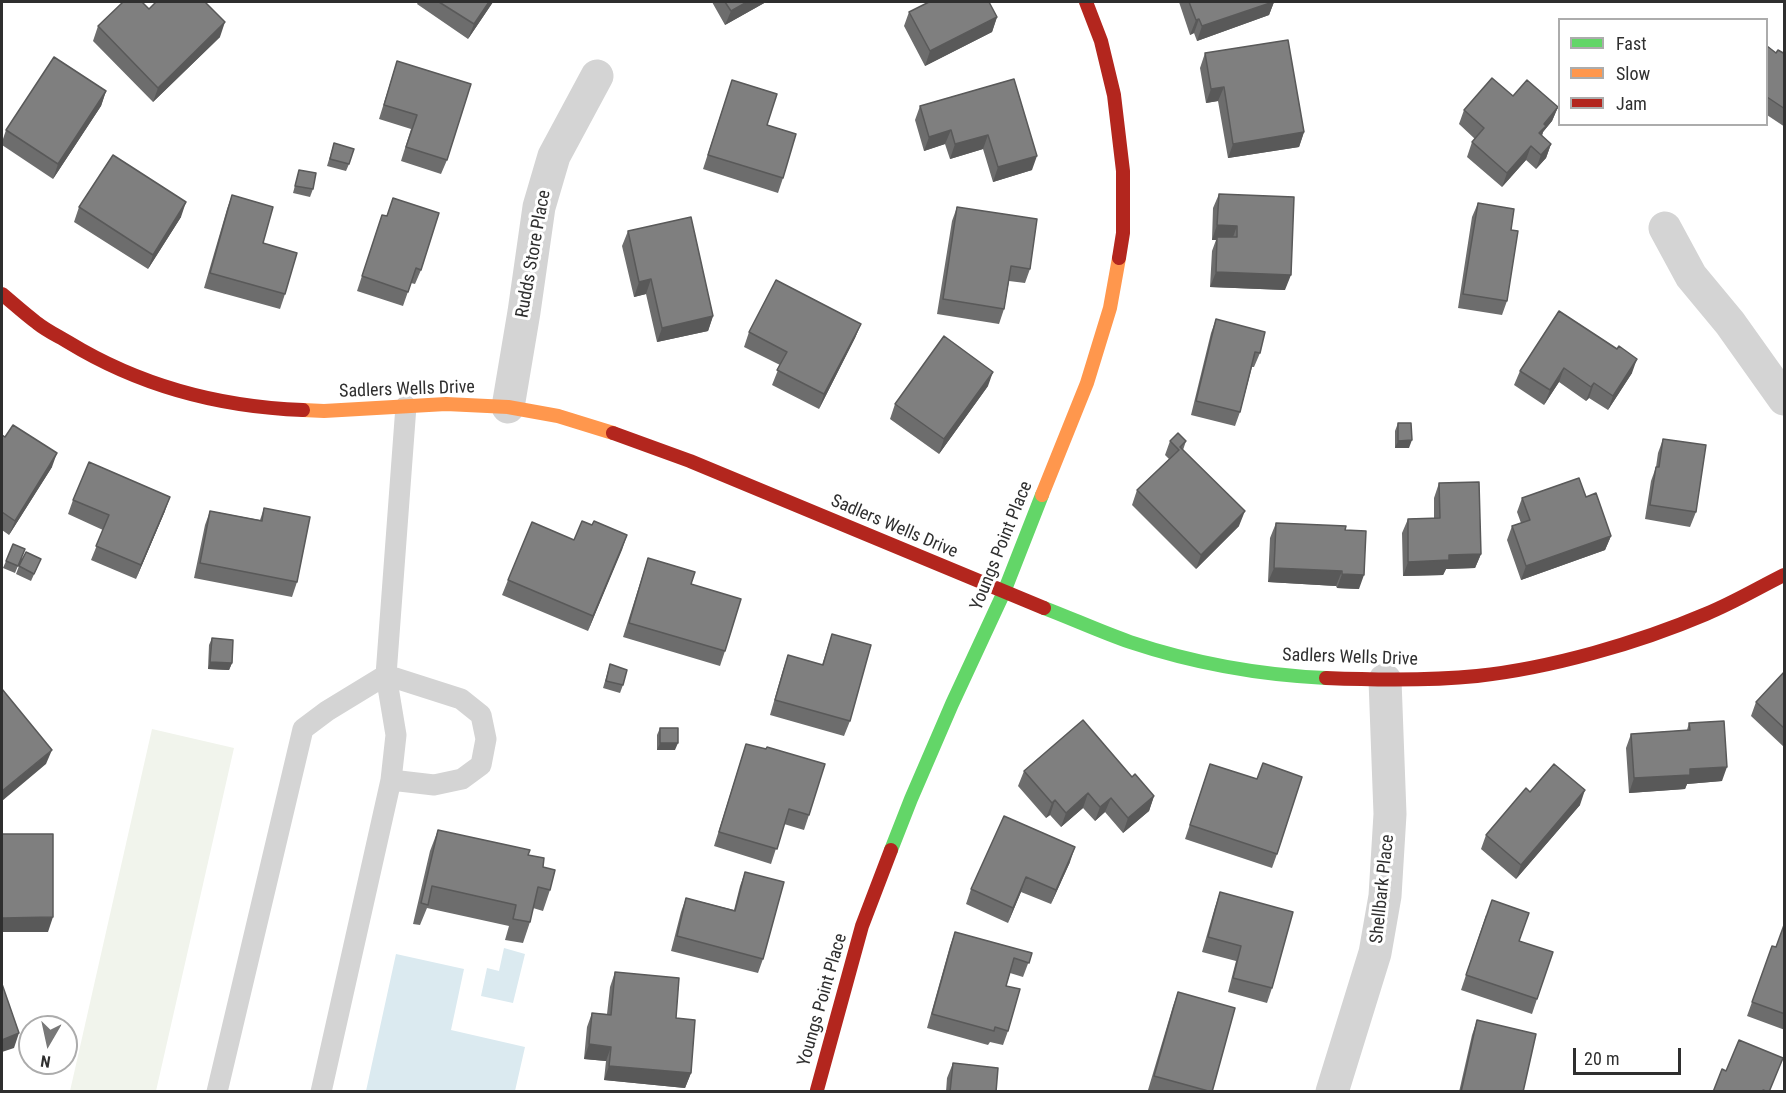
<!DOCTYPE html>
<html>
<head>
<meta charset="utf-8">
<style>
	body { margin:0 }
	#map { position:relative; width:1786px; height:1093px; overflow:hidden; background:#fff; font-family:"Roboto Condensed",sans-serif }
	canvas { display:block }
	.frame { position:absolute; inset:0; border:3px solid #2f2f2f; pointer-events:none }
	.legend { position:absolute; left:1558px; top:18px; width:210px; height:108px; box-sizing:border-box; background:#fff; border:2px solid #acacac; margin:0; padding:8px 10px; list-style:none; font-size:18px; color:#2f2f2f }
	.legend li { display:flex; align-items:center; gap:12px; height:30px }
	.legend b { width:30px; border:2px solid #acacac }
	.north { position:absolute; left:18px; top:1015px; width:60px; height:60px; box-sizing:border-box; background:#fff; border:2px solid #acacac; border-radius:50%; rotate:189deg; font-size:16px; font-weight:700; line-height:24px; text-align:center; color:#2f2f2f }
	.north::after { content:''; display:block; margin:auto; width:21px; height:27px; background:#787878; clip-path:polygon(50% 0,100% 100%,50% 72%,0 100%) }
	.scale { position:absolute; left:1573px; top:1048px; width:108px; height:27px; box-sizing:border-box; border:3px solid #2f2f2f; border-top:0; padding-left:8px; font-size:18px; line-height:21px; white-space:nowrap; color:#2f2f2f; -webkit-text-stroke:4px #fff; paint-order:stroke }
</style>
</head>
<body>
<div id="map">
<canvas width="1786" height="1093"></canvas>
<div class="frame"></div>
<ul class="legend">
<li><b style="height:8px;background:#63d668"></b>Fast</li>
<li><b style="height:8px;background:#ff974d"></b>Slow</li>
<li><b style="height:8px;background:#b3261e"></b>Jam</li>
</ul>
<div class="north">N</div>
<div class="scale">20 m</div>
</div>
<script>
const c = document.querySelector('canvas').getContext('2d');
c.lineJoin = 'round';
function paint(path, color) { c.fillStyle = color; c.fill(path, 'evenodd'); }
function stroke(path, color, width, dash) { c.strokeStyle = color; c.lineWidth = width; c.lineCap = dash ? 'butt' : 'round'; c.setLineDash(dash || []); c.stroke(path); }
function label(font, color, halo, rows, align = 'center') {
  c.font = font + ' "Roboto Condensed",sans-serif'; c.lineWidth = 6; c.setLineDash([]); c.textBaseline = 'middle'; c.strokeStyle = halo; c.fillStyle = color; for (const [text, x, y, turn = 0] of rows) {
    c.save(); c.translate(x, y); c.rotate((+turn || 0) * Math.PI / 180); c.textAlign = isNaN(turn) ? turn : align; if (halo) c.strokeText(text, 0, 0); c.fillText(text, 0, 0); c.restore();
  }
}
const green = new Path2D(`
	M152,729L234,748L156,1091H70Z`);
const water = new Path2D(`
	M504,948L525,954L513,1003L481,996L487,968L499,971Z
	M396,954L464,969L451,1030L525,1047L515,1091H366Z`);
const lane = new Path2D(`
	M217,1092L303,729L327,711L386,675L461,699L481,715L486,739L481,765L462,779L434,785L391,780
	M321,1092L391,780L396,735L386,675L406,406`);
const street = new Path2D(`
	M1665,228L1691,276L1730,323L1784,399
	M508,407L524,312L539,207L554,156L597,76
	M1332,1092L1375,953L1385,896L1390,814L1385,680`);
const fast = new Path2D(`
	M1044,608C1073,619 1101,632 1130,642C1193,663 1260,675 1326,678
	M891,850L911,799L952,704L1004,592L1042,495`);
const slow = new Path2D(`
	M303,410L324,411L446,404L508,407L558,416L613,433
	M1042,495L1087,383L1110,308L1119,258`);
const jam = new Path2D(`
	M1086,2L1101,41L1114,95L1123,171V233L1119,258
	M2,294C14,304 25,314 37,323C47,331 58,336 68,342C140,386 220,407 303,410
	M613,433L690,461L1044,608
	M1326,678C1376,680 1427,681 1477,676C1551,668 1638,643 1706,614C1733,603 1758,588 1784,575
	M817,1090L862,926L891,850`);
const wall = new Path2D(`
	M418,2H493L468,39L417,4Z
	M712,2H766L725,25Z
	M1179,2H1274L1269,15L1197,41L1194,33L1190,35Z
	M149,9L220,37L153,102L93,41L98,26Z
	M909,12L997,17L992,32L925,66L904,26Z
	M1767,46L1776,53L1785,54V127L1767,115Z
	M1205,53L1304,132L1299,147L1228,158L1218,101L1206,103L1200,68Z
	M397,61L447,160L441,174L401,161L411,129L379,119Z
	M1014,79L1032,170L993,182L983,149L950,159L945,144L924,151L915,120L920,106Z
	M732,80L767,125L783,178L778,193L703,169Z
	M106,91L101,106L53,179L2,145V142L6,130Z
	M1513,96L1558,107L1552,121L1543,132L1542,136L1551,144L1546,158L1536,169L1526,160L1502,187L1467,157L1472,142L1475,139L1459,124L1464,110Z
	M334,143L349,164L346,171L327,166Z
	M299,170L313,189L310,197L293,193Z
	M1219,194L1285,290L1210,287L1212,251L1216,240H1212L1213,208Z
	M232,195L263,243L285,294L280,309L204,288L227,209Z
	M393,198L421,270L415,284L411,283L403,306L357,291L382,215L387,216Z
	M1478,203L1511,230L1507,301L1502,315L1458,308L1472,217Z
	M79,207L181,217L148,269L74,222Z
	M957,207L1030,269L1025,283L1009,281L1004,309L999,324L937,314L952,221Z
	M628,231L713,316L708,331L657,342L646,294L634,297L622,246Z
	M1559,311L1632,373L1608,410L1589,398L1586,401L1559,382L1544,405L1514,385L1520,371Z
	M1216,319L1260,353L1254,367H1252L1240,412L1235,426L1191,415L1211,333Z
	M861,324L855,338L819,409L772,385L780,365L744,347L749,332Z
	M988,386L939,454L890,419L895,404Z
	M1398,423L1409,448H1395V431Z
	M2,435L52,467L9,535L2,530Z
	M1663,439L1696,512L1690,527L1645,519L1651,481L1656,467L1658,453Z
	M1170,441H1186L1183,450L1239,526L1196,569L1132,505L1137,490L1169,459L1165,455Z
	M1439,483L1481,554L1475,568L1446,569L1443,575L1403,576L1402,533L1408,519L1434,518V498Z
	M1522,498L1611,536L1605,550L1521,580L1507,540L1512,526L1521,523L1517,512Z
	M73,500L165,511L136,579L91,560L103,530L68,514Z
	M264,508L297,582L292,597L194,578L205,525L210,511L260,520Z
	M1276,523L1345,530L1359,589L1337,588L1336,586L1268,582L1270,538Z
	M627,535L588,631L502,595L508,580L574,540Z
	M25,549L15,573L3,568L6,561Z
	M648,558L691,584L725,651L720,666L623,637Z
	M41,559L31,581L16,574L19,566Z
	M832,634L850,721L844,736L770,715L783,670L788,655L822,665Z
	M212,638L232,663L229,670L208,669L209,645Z
	M610,664L623,685L620,693L603,688Z
	M1785,671V748L1751,716L1756,702Z
	M1689,723L1722,781L1687,784L1685,789L1629,793L1626,748L1631,734L1687,730Z
	M660,728L675,750H657V735Z
	M746,744L809,815L804,830L784,824L771,864L714,846Z
	M1210,764L1277,854L1272,868L1185,839Z
	M1024,771L1132,777L1154,796L1149,811L1123,833L1105,812L1095,821L1083,808L1061,827L1050,815L1046,818L1018,786Z
	M1530,792L1580,805L1516,879L1481,849L1486,835Z
	M438,830L528,855L543,867L550,890L543,911L533,908L530,922L523,943L505,940L509,926L427,908L420,925L413,924L430,851Z
	M1070,862L1051,904L1021,892L1008,923L966,904L971,889Z
	M745,872L763,959L758,973L671,951L681,912L686,898L734,910L740,886Z
	M1220,892L1272,988L1267,1003L1228,992L1236,961L1202,952L1215,907Z
	M1486,915L1519,941L1537,999L1532,1014L1461,990Z
	M1785,925V1030L1747,1016L1772,946L1776,947Z
	M955,932L1032,953L1023,977L1010,973L1006,986L1008,1031L1003,1045L990,1042L988,1045L927,1028L950,946Z
	M615,972L676,1018L691,1073L685,1088L604,1080L606,1061L584,1059L587,1027L592,1013L607,1014L610,987Z
	M1178,992L1212,1092H1153L1148,1090L1173,1006Z
	M1477,1020L1523,1092H1459L1472,1035Z
	M953,1063L996,1092H946L947,1078Z`);
const shadedWall = new Path2D(`
	M489,2H493L468,39L474,24Z
	M747,2H766L725,25L731,11Z
	M1274,2L1269,15L1197,41L1202,26Z
	M997,17L992,32L925,66L930,51Z
	M1199,19L1194,33L1190,35L1196,20Z
	M225,22L220,37L153,102L158,88Z
	M1224,87L1218,101L1206,103L1211,89Z
	M106,91L101,106L53,179L58,164Z
	M1558,107L1552,121L1543,132L1540,140L1534,148L1544,124Z
	M951,130L945,144L924,151L929,137Z
	M1304,132L1299,147L1228,158L1233,144Z
	M988,135L983,149L950,159L955,144Z
	M1551,144L1546,158L1536,169L1541,155Z
	M1531,146L1526,160L1502,187L1507,173Z
	M1037,156L1032,170L993,182L998,167Z
	M186,202L181,217L148,269L153,255Z
	M1217,225L1237,226L1232,240L1217,237L1216,240H1212Z
	M1216,272L1291,275L1285,290L1210,287Z
	M651,279L646,294L634,297L639,282Z
	M713,316L708,331L657,342L662,328Z
	M861,324L855,338L819,409L824,394Z
	M1637,359L1632,373L1608,410L1613,396Z
	M1564,368L1559,382L1544,405L1550,390Z
	M993,372L988,386L939,454L944,439Z
	M1594,383L1589,398L1586,401L1591,387Z
	M1412,440L1409,448H1395L1398,441Z
	M57,453L52,467L9,535L15,521Z
	M170,497L165,511L136,579L141,565Z
	M1245,511L1239,526L1196,569L1201,555Z
	M627,535L622,550L588,631L593,616Z
	M1611,536L1605,550L1521,580L1526,566Z
	M1481,554L1475,568L1446,569L1443,575L1403,576L1408,562L1449,555Z
	M1274,568L1342,571L1336,586L1268,582Z
	M1342,574L1364,575L1359,589L1337,588Z
	M210,662L232,663L229,670L208,669Z
	M660,743H678L675,750H657Z
	M52,750L46,764L2,801V791Z
	M1727,767L1722,781L1687,784L1685,789L1629,793L1634,778L1690,769Z
	M1585,790L1580,805L1516,879L1521,865Z
	M1088,793L1083,808L1061,827L1066,813Z
	M1154,796L1149,811L1123,833L1128,818Z
	M1111,798L1105,812L1095,821L1100,807Z
	M1055,800L1050,815L1046,818L1052,803Z
	M1075,847L1070,862L1051,904L1056,890Z
	M1026,877L1021,892L1008,923L1013,908Z
	M53,917L48,932H2V918Z
	M19,1033L14,1048L2,1052V1040Z
	M589,1044L611,1047L606,1061L584,1059Z
	M609,1066L691,1073L685,1088L604,1080Z`);
const building = new Path2D(`
	M123,2H142L149,9L156,2H205L225,22L158,88L98,26Z
	M439,2H489L474,24Z
	M725,2H747L731,11Z
	M929,2H989L997,17L930,51L909,12Z
	M1189,2H1273L1202,26L1199,19L1196,20Z
	M1288,40L1304,132L1233,144L1224,87L1211,89L1205,53Z
	M1767,46L1776,53L1778,50L1785,54V109L1767,97Z
	M54,57L106,91L58,164L6,130Z
	M397,61L471,84L447,160L406,147L417,115L384,105Z
	M1492,78L1513,96L1527,80L1558,107L1544,124L1546,126L1539,133L1551,144L1541,155L1531,146L1507,173L1472,142L1484,128L1464,110Z
	M1014,79L1037,156L998,167L988,135L955,144L951,130L929,137L920,106Z
	M732,80L777,94L767,125L796,134L783,178L708,155Z
	M334,143L354,149L349,164L330,159Z
	M113,155L186,202L153,255L79,207Z
	M299,170L316,173L313,189L295,186Z
	M1219,194L1294,197L1291,275L1216,272L1217,237H1237V226L1217,225Z
	M232,195L273,207L263,243L297,253L285,294L210,273Z
	M393,198L439,213L421,270L416,268L408,292L362,276L382,215L387,216Z
	M1478,203L1514,209L1511,230L1518,231L1507,301L1463,294Z
	M957,207L1037,219L1030,269L1011,266L1004,309L943,299Z
	M691,217L713,316L662,328L651,279L639,282L628,231Z
	M776,280L861,324L824,394L777,370L787,352L749,332Z
	M1559,311L1617,349L1619,346L1637,359L1613,396L1594,383L1591,387L1564,368L1550,390L1520,371Z
	M1216,319L1265,332L1260,353L1255,352L1240,412L1196,401Z
	M944,336L993,372L944,439L895,404Z
	M1398,423H1411L1412,440L1398,441Z
	M13,425L57,453L15,521L2,512V435L5,437Z
	M1178,433L1186,441L1180,447L1245,511L1201,555L1137,490L1179,450L1170,441Z
	M1663,439L1706,445L1696,512L1650,505L1656,467H1659Z
	M89,462L170,497L141,565L96,546L109,515L73,500Z
	M1579,478L1586,497L1596,493L1611,536L1526,566L1512,526L1530,520L1522,498Z
	M1479,482L1481,554L1449,555V560L1408,562V519L1440,518L1439,483Z
	M264,508L310,517L297,582L200,563L210,511L262,521Z
	M582,521L592,525L594,521L627,535L593,616L508,580L532,522L574,540Z
	M1276,523L1346,526L1345,530L1366,531L1364,575L1342,574V571L1274,568Z
	M13,544L25,549L18,566L6,561Z
	M26,552L41,559L34,574L19,566Z
	M648,558L695,572L691,584L741,599L725,651L629,623Z
	M832,634L871,645L850,721L775,700L788,655L823,665Z
	M212,638L233,640L232,663L210,662Z
	M610,664L627,670L623,685L606,681Z
	M1785,671V729L1756,702Z
	M2,689L52,750L2,791Z
	M1083,720L1132,777L1135,774L1154,796L1128,818L1111,798L1100,807L1088,793L1066,813L1055,800L1052,803L1024,771Z
	M1724,721L1727,767L1690,769V775L1634,778L1631,734L1690,730L1689,723Z
	M660,728H678V743H660Z
	M746,744L766,749L767,747L825,764L809,815L789,809L777,849L719,832Z
	M1263,763L1302,777L1277,854L1190,825L1210,764L1257,779Z
	M1554,764L1585,790L1521,865L1486,835L1526,788L1530,792Z
	M1004,816L1075,847L1056,890L1026,877L1013,908L971,889Z
	M438,830L530,850L528,855L544,858L543,867L555,870L550,890L538,887L530,922L513,919L516,905L432,886L428,905L421,903Z
	M2,834H53V917L2,918Z
	M745,872L784,882L763,959L677,936L686,898L735,911Z
	M1220,892L1293,912L1272,988L1233,978L1241,946L1208,937Z
	M1492,900L1529,913L1519,941L1553,952L1537,999L1466,975Z
	M1784,925H1785V1014L1752,1002L1772,946L1776,947Z
	M955,932L1032,953L1029,963L1014,958L1006,986L1020,989L1008,1031L995,1027L994,1031L932,1014Z
	M615,972L679,978L676,1018L695,1020L691,1073L609,1066L611,1047L589,1044L592,1013L611,1015Z
	M2,984L19,1033L2,1040Z
	M1178,992L1235,1008L1212,1092L1154,1076Z
	M1477,1020L1536,1034L1523,1092H1461Z
	M1739,1040L1783,1058L1769,1092L1763,1090L1762,1092H1713L1722,1069L1726,1071Z
	M953,1063L998,1068L996,1092H950Z`);
const streetNames = [
	["Rudds Store Place",534,254,-80],
	["Sadlers Wells Drive",407,390,-2],
	["Sadlers Wells Drive",894,527,23],
	["Youngs Point Place",1002,546,-68],
	["Sadlers Wells Drive",1350,658,2],
	["Shellbark Place",1383,889,-84],
	["Youngs Point Place",823,1000,-74]
];
paint(green, '#f1f4ec');
paint(water, '#dbeaf0');
stroke(lane, '#d4d4d4', 21);
stroke(street, '#d4d4d4', 33);
stroke(fast, '#63d668', 14);
stroke(slow, '#ff974d', 14);
stroke(jam, '#b3261e', 14);
paint(wall, '#6d6d6d');
paint(shadedWall, '#595959');
paint(building, '#7f7f7f');
stroke(building, '#595959', 1.5);
label('18px', '#2f2f2f', '#fff', streetNames);
</script>
</body>
</html>
